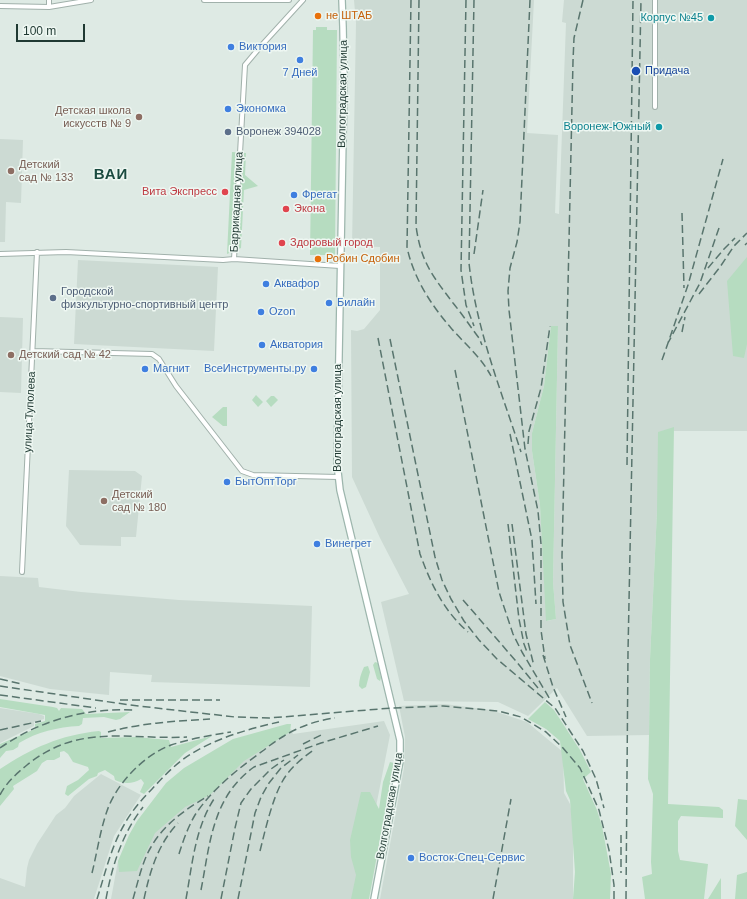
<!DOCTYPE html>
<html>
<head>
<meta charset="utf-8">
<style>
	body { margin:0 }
	#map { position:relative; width:747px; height:899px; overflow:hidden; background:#deeae4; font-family:Helvetica,sans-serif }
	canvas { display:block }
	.scale { position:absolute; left:16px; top:24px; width:69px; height:18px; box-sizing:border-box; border:2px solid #1f3932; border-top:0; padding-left:5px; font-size:12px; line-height:14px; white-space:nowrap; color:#1f3932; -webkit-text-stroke:3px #eef7f2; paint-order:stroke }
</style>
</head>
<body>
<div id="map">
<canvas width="747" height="899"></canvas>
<div class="scale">100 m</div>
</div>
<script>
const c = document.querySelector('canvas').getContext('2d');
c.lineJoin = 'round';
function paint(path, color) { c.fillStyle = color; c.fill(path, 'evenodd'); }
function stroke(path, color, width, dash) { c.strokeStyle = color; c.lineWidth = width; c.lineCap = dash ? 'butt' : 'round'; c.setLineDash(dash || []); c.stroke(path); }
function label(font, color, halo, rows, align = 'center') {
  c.font = font + ' Helvetica,sans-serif'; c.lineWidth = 3; c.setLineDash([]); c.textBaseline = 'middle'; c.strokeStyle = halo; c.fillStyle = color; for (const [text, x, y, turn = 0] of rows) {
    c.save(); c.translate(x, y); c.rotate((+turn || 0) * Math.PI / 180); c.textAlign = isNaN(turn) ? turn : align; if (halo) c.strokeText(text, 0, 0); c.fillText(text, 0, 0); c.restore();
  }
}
const built = new Path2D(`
	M354,0H534L527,133L558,135L555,213L559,214L566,23L562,22L564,0H747V431H674V427L657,511L650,659L649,735L587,736L557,688L528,716L498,702L404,701L381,602L409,594L380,538L352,477L351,330L357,331L364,329L380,310V247L352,246L356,23ZM551,326H558L553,582L556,619L547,621L540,505L532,451V433L544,386Z
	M0,139L23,140L21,203L6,202L5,242H0Z
	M78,260L218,267L214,351L74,344Z
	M0,317L23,318L21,393L0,392Z
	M69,470L135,471L142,476L136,537H121V546L80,545L66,526Z
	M0,576L38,578L39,587L81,592L179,600L312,606L310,687L151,682L152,675L110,672L109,695L50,689L0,676Z
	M445,704L491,710L527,722L563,752L564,793L570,804L573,819V899H380L404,768L405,737L399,706Z
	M0,708L39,714L44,716V719L34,722V726L0,743Z
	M384,721L390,735L358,899H111L118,861L242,738L291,729L293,734Z
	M101,774L141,795L114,836L94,899H0V878L25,887L27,868L29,860L37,844L56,815L65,808L74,796Z`);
const green = new Path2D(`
	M316,27H327V30H337L335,255H310L313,30H316Z
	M232,152L246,153L245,175L258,186L244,190L241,248L227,254Z
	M747,257V344L744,358L733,356L727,281Z
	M551,326H558L553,582L556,619L546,621L540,505L532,451V433L544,386Z
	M256,395L263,402L258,407L252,400Z
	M271,396H274L278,400L271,407L266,401Z
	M223,407H227V426H223L212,417Z
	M674,427L668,804L719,807L723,810V818L681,816L678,821V851L680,860L708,864L704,899H645L642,877L652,874L651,862L653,794L648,779L649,735L650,659L657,511L658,432Z
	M375,662L378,663L381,678L380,681L377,679L373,665Z
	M368,666L370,672L366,687L362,689L359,686C359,680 361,673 364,667Z
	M0,699L53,707L57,708L59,711L61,708L82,709L86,714L130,712L120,719L116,720L104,717L83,718L82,724L79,726C58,727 37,732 19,743L18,747L13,750L6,751L0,758V744L35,729V724L45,721V715L0,707Z
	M545,702L554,710L580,750L591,772L583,779L597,810L602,826L611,874L610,899H573L575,872L570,800L566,791L560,741L546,729L528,719Z
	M287,724H291L290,732L244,761L210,795L185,807L155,833L137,871L119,872L118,861L129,835L137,821L166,783L184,768L233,739Z
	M99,731L101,732V738L136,737L169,740L171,747L212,736L185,753L144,794L140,792L144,783L141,779C133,784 123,784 115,780L114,776L105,770L98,773L97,776L89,779L68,796L65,794L67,786L78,780L89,770L88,767L73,762L68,754L64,751L60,752V757L54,760H47L42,763L37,771L13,786L14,789L0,806V769C32,748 60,735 99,731Z
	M390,762L394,763L369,899H351L356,875L351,857L350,840L361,792H370L379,809L383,782Z
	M738,799L747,800V840L735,826Z
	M747,872V899H735L737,875Z
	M721,878V899H708Z`);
const street = new Path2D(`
	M204,0H289
	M0,6L49,7L91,0
	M49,7V0
	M655,107V0
	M0,254L66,252L223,260L234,259L340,266
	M234,259L245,65L261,46L303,0
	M33,351L152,354L159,359L176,386L242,471L253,475L338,477
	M22,572L37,252`);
const secondary = new Path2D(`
	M342,0L343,27L344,82L337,463L340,490L400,740V761L374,899`);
const rail = new Path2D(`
	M411,0L407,247C413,277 431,305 451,328C465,344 481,357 491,376
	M419,0L416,226C421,262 432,275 453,303C462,314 470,326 479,338L482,345
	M466,0L461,270L466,305L474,326
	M474,0L469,263C476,329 501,390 521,452
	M530,0L520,222L517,242L510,268L508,291L509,310L525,449L538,511L541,544V630L545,659
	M583,0L574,38L573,61L562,556L563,602L570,645L592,703
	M682,213L684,288
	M719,228L700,283L668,343L688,285L723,159
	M745,245L747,243
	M474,254L483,190
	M708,268L724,249L735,238
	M699,294L720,267L734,246L747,233
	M682,332L685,317
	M378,338L420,554C431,584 443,610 468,632
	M390,339L435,557L442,580L451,599L464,621L479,640L497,659L555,708L583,751L596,779L604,808
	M662,360L668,343
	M455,370L499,592L513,634L522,652L551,701
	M510,434L532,540L536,604
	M528,444L529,431L541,388L550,326
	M627,465L633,0
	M508,524L519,619L524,644L527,652
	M512,524L526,634L534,666
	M463,600L515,660L538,688
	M543,655L553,687L566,717
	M0,679L22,684
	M0,686L130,705L235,717L269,718L392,708L443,706L498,711L521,717L546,732L563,748L580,768L599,810L609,850L614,885V899
	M0,695L96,708
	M120,700H220
	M0,730L41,721
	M108,732C142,723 175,721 210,719
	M303,744L323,734
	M0,748C40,720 85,708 134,710
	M0,795C6,783 17,773 27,765C79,723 127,740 187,737
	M621,835V873
	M260,851C265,831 272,800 282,782C289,769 302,758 315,749
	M179,854C183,841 188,827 195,815C212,789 239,768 264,750C270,745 277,740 284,736C298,727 318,720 335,718
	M92,873C97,853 100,831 107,811C116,784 144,755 171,745C190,739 211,735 231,732
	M201,890C210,844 212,797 254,767L321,743L378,726
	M97,899C105,874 111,847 124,825C131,812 142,799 152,789C164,776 176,763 191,754C217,738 248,729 279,722
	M106,899C112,866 122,834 143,807
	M133,899C138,882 142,862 151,847C164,824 186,809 208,796
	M144,899C150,871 158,844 178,823
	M186,899C192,866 195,828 214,799
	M221,899L235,828L241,803L251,789L271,769L284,760
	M238,899L255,813L261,797L269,783L281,768L298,755
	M493,899L511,799
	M626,899L628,652L641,0`);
const markers = [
	[318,16,4,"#e8710a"],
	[711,18,4,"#0f9aa8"],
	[231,47,4,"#3f7fe0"],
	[300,60,4,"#3f7fe0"],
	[636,71,5,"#1a4fb4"],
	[228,109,4,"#3f7fe0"],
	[139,117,4,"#8d6e63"],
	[659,127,4,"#0f9aa8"],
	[228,132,4,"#5c6f8a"],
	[11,171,4,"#8d6e63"],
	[225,192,4,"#e0444e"],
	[294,195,4,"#3f7fe0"],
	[286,209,4,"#e0444e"],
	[282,243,4,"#e0444e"],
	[318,259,4,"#e8710a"],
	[266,284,4,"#3f7fe0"],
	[53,298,4,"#5c6f8a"],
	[329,303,4,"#3f7fe0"],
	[261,312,4,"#3f7fe0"],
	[262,345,4,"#3f7fe0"],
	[11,355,4,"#8d6e63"],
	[145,369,4,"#3f7fe0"],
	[314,369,4,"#3f7fe0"],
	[227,482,4,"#3f7fe0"],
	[104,501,4,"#8d6e63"],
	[317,544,4,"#3f7fe0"],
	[411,858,4,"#3f7fe0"]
];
const foodNames = [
	["не ШТАБ",326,16],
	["Робин Сдобин",326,259]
];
const cultureNames = [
	["Корпус №45",703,18],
	["Воронеж-Южный",651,127]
];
const shopNames = [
	["Виктория",239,47],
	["7 Дней",300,73,"center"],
	["Экономка",236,109],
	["Фрегат",302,195],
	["Аквафор",274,284],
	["Билайн",337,303],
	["Ozon",269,312],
	["Акватория",270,345],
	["Магнит",153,369],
	["ВсеИнструменты.ру",306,369,"right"],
	["БытОптТорг",235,482],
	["Винегрет",325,544],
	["Восток-Спец-Сервис",419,858]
];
const transitNames = [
	["Придача",645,71]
];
const streetNames = [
	["Волгоградская улица",343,94,-89],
	["Баррикадная улица",237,202,-87],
	["улица Туполева",30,412,-87],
	["Волгоградская улица",338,418,-90],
	["Волгоградская улица",390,806,-80]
];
const educationNames = [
	["Детская школа",131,111,"right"],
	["искусств № 9",131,124,"right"],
	["Детский",19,165],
	["сад № 133",19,178],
	["Детский сад № 42",19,355],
	["Детский",112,495],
	["сад № 180",112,508]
];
const serviceNames = [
	["Воронеж 394028",236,132],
	["Городской",61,292],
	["физкультурно-спортивный центр",61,305]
];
const healthNames = [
	["Вита Экспресс",217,192,"right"],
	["Экона",294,209],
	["Здоровый город",290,243]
];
const districtNames = [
	["ВАИ",111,175]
];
paint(built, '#ccdad3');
paint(green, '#b6dcc0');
stroke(street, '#a1b1ab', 6);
stroke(secondary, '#9db6ad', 8);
stroke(street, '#fff', 4);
stroke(secondary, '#fff', 5.5);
stroke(rail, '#59756e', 1.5, [8, 4]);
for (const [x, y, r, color] of markers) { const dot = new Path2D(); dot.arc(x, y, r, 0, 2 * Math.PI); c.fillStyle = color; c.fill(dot); stroke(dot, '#eef7f2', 1.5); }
label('11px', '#c56008', '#eef7f2', foodNames, 'left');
label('11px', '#0d838f', '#eef7f2', cultureNames, 'right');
label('11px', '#366cbe', '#eef7f2', shopNames, 'left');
label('11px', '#164399', '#eef7f2', transitNames, 'left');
label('11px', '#1f3932', '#eef7f2', streetNames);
label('11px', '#785e54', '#eef7f2', educationNames, 'left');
label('11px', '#4e5e75', '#eef7f2', serviceNames, 'left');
label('11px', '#be3a42', '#eef7f2', healthNames, 'left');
c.letterSpacing = '1px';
label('bold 15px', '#1b4b40', '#eef7f2', districtNames);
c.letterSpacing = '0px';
</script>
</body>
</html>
